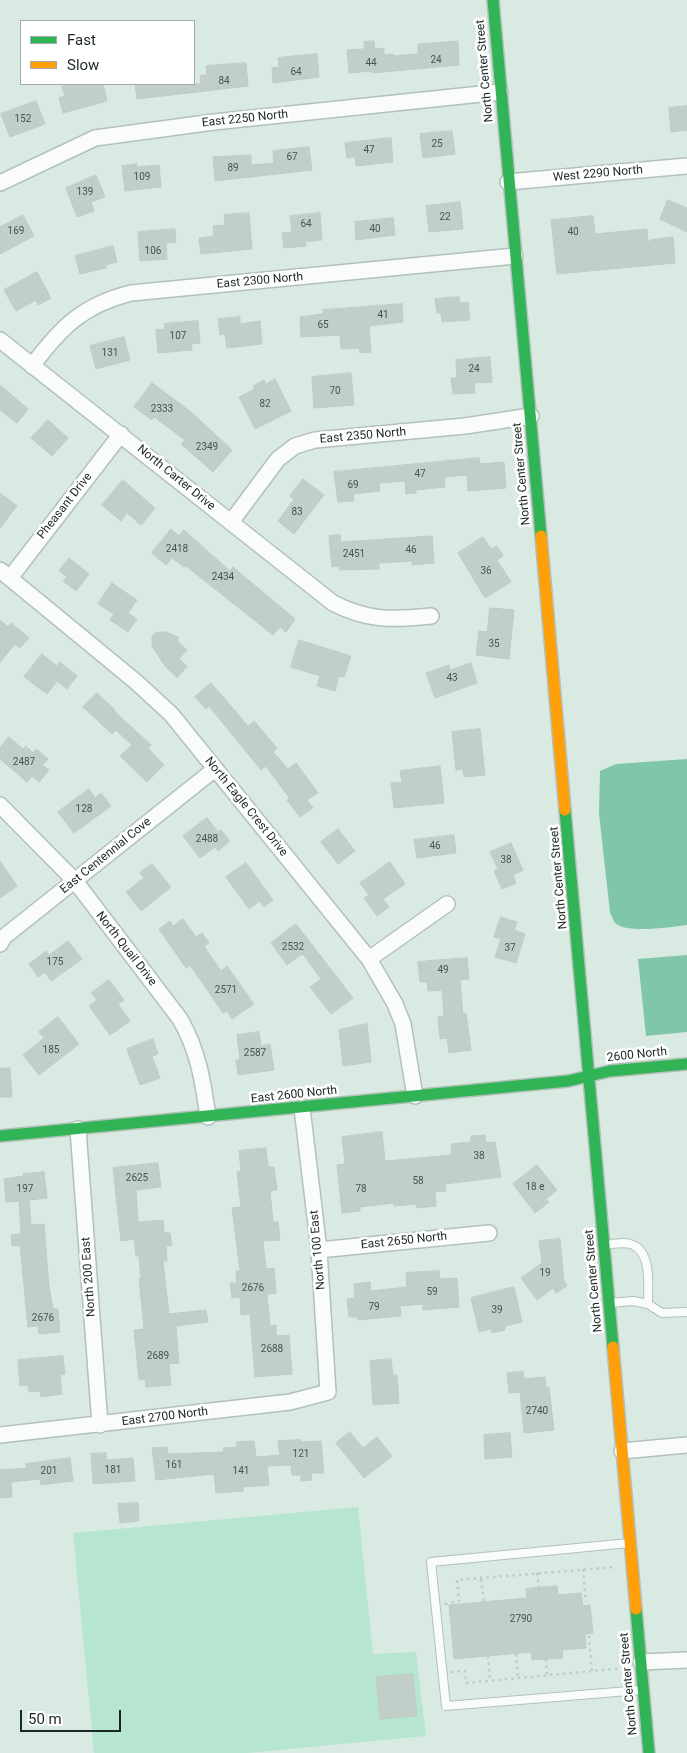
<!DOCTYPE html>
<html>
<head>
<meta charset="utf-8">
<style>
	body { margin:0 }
	#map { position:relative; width:687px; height:1753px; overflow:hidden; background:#d9eae2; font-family:Roboto,sans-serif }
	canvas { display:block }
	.legend { position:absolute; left:20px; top:20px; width:175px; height:65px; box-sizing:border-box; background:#fff; border:1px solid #a4a9a7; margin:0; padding:6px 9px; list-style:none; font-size:15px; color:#1b2722 }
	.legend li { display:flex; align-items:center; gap:10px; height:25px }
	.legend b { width:25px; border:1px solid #a4a9a7 }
	.scale { position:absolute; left:20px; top:1710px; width:101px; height:22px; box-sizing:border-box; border:2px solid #1b2722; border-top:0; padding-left:6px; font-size:15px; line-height:18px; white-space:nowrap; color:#1b2722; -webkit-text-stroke:4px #fff; paint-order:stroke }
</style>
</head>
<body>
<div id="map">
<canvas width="687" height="1753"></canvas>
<ul class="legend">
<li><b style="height:6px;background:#30b455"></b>Fast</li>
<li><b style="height:6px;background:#ff9f0a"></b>Slow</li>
</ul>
<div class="scale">50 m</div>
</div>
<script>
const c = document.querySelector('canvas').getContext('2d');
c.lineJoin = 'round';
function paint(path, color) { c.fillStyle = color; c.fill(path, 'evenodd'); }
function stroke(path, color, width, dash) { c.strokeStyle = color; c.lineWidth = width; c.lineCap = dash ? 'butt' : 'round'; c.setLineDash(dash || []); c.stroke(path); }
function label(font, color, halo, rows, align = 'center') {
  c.font = font + ' Roboto,sans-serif'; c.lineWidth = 5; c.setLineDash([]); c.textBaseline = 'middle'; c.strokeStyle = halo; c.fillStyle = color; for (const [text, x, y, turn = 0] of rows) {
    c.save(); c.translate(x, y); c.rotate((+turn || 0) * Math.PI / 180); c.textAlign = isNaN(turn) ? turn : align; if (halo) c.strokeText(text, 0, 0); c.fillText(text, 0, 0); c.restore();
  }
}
const green = new Path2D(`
	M358,1507L373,1654L416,1652L426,1736L248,1753H94L73,1533Z`);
const water = new Path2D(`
	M687,759V925C672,927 626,934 615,923C613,920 611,915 610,912L599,814L600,771L616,764Z
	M687,955V1032L646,1036L638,959Z`);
const building = new Path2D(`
	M374,41L375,49L384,48V55L393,54V56L418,54V44L458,41L459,65L372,73V71L349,73L347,50L364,49V42Z
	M317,54L319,77L273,83L272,68L279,67L278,58Z
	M246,63L248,86L137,99L135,84H201L200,75H207L206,66Z
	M74,84H103L107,101L63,113L59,98L65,96L62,87Z
	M36,101L45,124L10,137L1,114Z
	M687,106V130L671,132L669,108Z
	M452,131L455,154L423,158L420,134Z
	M391,138L393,162L356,166L355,157L347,158L345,143Z
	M309,147L312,170L215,181L213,157L251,155V165L274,163L273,151Z
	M137,164V167L159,165L161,187L125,191L122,166Z
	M96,175L105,197L91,202L94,211L77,217L66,188Z
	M668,200L687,208V232L660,219Z
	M460,202L463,229L429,232L426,206Z
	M249,213L252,249L201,254L199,238L214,236L213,226L225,225L224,215Z
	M320,213L322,240L305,242L306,246L284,248L282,233L292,232L290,216Z
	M23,215L34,236L0,254V227Z
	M593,216L595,234L647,229L648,244L650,240L673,237L675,263L557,274L551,220Z
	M393,218L395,235L356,240L355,222Z
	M175,229L176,242L166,243L167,259L140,261L138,232Z
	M113,246L117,262L106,265V268L80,274L75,256Z
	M37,272L51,298L38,305L36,300L16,311L4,290Z
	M459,297L460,303L468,302L470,320L442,322L441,313H437L435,299Z
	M402,304L403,322L369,326L371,352L360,353L359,348L341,349L340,335L301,337L300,317L323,314V310Z
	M240,317V324L260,321L262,344L227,348L225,334L220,335L218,319Z
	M198,321L200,343L191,344L192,350L158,353L156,330L165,329L164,324Z
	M124,337L130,360L96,369L90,346Z
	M490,357L492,382L474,383L475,393L453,394L451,378H457L456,360Z
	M351,373L354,405L314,408L312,377Z
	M275,379L291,411L255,429L239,397L255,389L253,386L264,380L266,384Z
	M152,383L190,411L232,450L213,472L181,444L185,440L154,417L152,420L134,407Z
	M0,385L28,409L17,423L0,410Z
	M48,420L68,438L52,456L31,438Z
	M479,458L480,464L504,462L506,488L468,491L467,475L444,477L445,487L416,490V493L406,494L405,481L379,483L380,491L353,494L354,501L338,502L334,472Z
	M303,479L324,495L294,534L278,521L294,499L290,496Z
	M123,480L155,508L141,525L127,513L121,521L102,505Z
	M0,493L17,506L0,528Z
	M171,529L179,536L184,530L230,571L233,567L295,619L286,632L280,627L273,635L186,566L184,567L172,558L166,565L152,553Z
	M340,535L341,542L432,536L434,563L412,565V561L379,563V569L340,570L339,566L332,567L329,536Z
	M483,537L491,549L497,546L503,556L497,560L511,582L485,598L458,553Z
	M69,558L89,574L76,591L63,581L67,577L59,571Z
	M112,583L137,600L128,613L137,619L128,632L110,620L114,614L98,604Z
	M490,608L514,610L509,659L476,655L479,631L487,632Z
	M0,620L8,627L11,623L29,638L20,648L15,644L0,662Z
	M166,632L178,637V642L187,650L179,659L187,666L177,678L165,666L152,646V636L155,633Z
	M299,640L351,656L344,677L339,676L335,691L317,686L320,676L291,667Z
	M42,654L57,666L60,662L77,676L67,689L57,681L47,694L24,677Z
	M471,663L477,683L435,698L426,673L449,665L450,670Z
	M211,683L248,726L254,721L277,748L273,752L288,769L296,763L318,793L307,800L313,808L300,817L287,800L290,799L266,766L261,770L209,706L206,709L195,697Z
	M97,693L115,710L114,711L151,745L148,748L164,765L147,782L120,756L132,745L116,730L112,734L83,707Z
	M480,729L485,775L464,777L463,769L456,770L452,732Z
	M9,737L23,749L26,746L33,753L36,749L48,759L42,765L49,770L39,782L32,776L27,782L0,759V748Z
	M440,766L444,803L394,808L391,783L402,782L400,771Z
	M89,789L95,798L101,793L111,806L74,833L58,812Z
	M207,818L218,832L221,830L230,841L218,851L215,847L200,858L183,836Z
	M338,829L355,851L338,864L321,842Z
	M454,835L456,853L417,858L414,840Z
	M511,843L523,870L513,875L516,883L502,889L494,871L498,869L490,852Z
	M0,861L17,886L0,898Z
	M390,862L405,884L383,899L389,907L377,916L364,898L369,895L360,883Z
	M246,863L273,900L264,907L260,901L249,909L226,877Z
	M152,864L171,887L141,911L126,892L144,878L140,873Z
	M501,917L517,922L514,930L525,934L516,963L495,957L501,939L494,937Z
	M183,919L196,937L202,933L209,943L204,946L221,971L227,966L254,1004L232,1019L227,1011L223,1013L190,965L186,968L159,929L170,921L173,926Z
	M296,924L353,998L331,1014L310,987L321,979L306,958L302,954L287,965L271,943Z
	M68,941L82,959L51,981L45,972L38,977L29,964L46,951L49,955Z
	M467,958L469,979L460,980L463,1014L466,1013L471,1050L449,1053L447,1038L440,1039L438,1017L444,1016L442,990L428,991L427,982H420L418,962Z
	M109,980L124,1000L118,1004L130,1021L110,1035L89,1006L97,1000L91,993Z
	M58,1017L79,1044L39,1075L23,1055L44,1038L39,1032Z
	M367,1024L371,1062L343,1066L339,1030Z
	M259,1032L261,1046L270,1044L274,1070L238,1075L236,1060H240L237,1035Z
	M153,1039L158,1054L152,1056L160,1078L140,1085L127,1049Z
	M10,1068L12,1097H0V1069Z
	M382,1132L385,1161L452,1155L451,1144L471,1142V1136L485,1135L486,1143L495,1142L501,1177L445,1184L446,1191L435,1192L436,1206L417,1208L416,1204L394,1206V1203L360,1207V1211L342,1213L337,1165L345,1164L342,1137Z
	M266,1148L268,1167H274L277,1190L270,1191L273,1222H278L280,1240L263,1241L266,1269L274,1268L276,1293L267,1294L270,1326L276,1325V1336L289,1335L292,1374L255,1377L250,1314L241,1315L240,1297L232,1298L230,1283H237L236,1271H240L232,1208L241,1207L237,1172L241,1171L239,1151Z
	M158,1163L161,1187L136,1190L138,1222L163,1220L164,1233H170L172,1246H166L167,1261H163L169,1314L206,1310L208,1322L176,1326L179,1363L169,1364L171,1385L146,1387L145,1379L139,1380L134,1330L144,1329L139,1279H141L139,1256H136L134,1239L121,1241L113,1168Z
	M537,1165L557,1190L546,1199L549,1202L535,1213L513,1184Z
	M44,1172L47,1198L29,1200L31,1225L44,1224L49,1286L53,1309H58L60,1332L39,1334L38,1326L28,1327L20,1245L12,1246L11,1235L21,1234L19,1201L6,1202L4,1179L24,1176L23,1174Z
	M560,1239L564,1281L567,1286L556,1293L553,1288L537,1300L521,1278L542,1263L539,1241Z
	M439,1271L440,1279L457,1278L459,1307L423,1310V1304L400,1306L401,1316L358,1320L357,1317H349L347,1299L355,1298L354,1284L370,1282L371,1291L407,1287L406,1273Z
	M514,1287L522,1322L505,1326V1330L492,1333L491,1329L479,1332L471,1298Z
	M63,1356L65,1374L60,1375L62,1394L41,1397L40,1391L29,1392L28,1385L20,1386L18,1360Z
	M391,1359L393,1375H397L399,1403L373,1405L370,1361Z
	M523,1372L524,1379L545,1377L546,1388L549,1387L554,1430L524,1433L520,1392L509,1393L507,1373Z
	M350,1432L363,1448L377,1437L392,1456L364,1478L336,1443Z
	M510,1433L512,1457L485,1459L484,1435Z
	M301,1440V1442L321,1441L324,1473H311L312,1480L301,1481V1475H292L291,1465L267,1466L269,1485L243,1487V1491L216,1493L214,1474L156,1480L152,1448L167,1447L168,1454L224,1452L223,1448L237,1447L236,1442L254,1441L256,1457L280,1455L278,1441Z
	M106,1453L107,1460L133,1458L135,1481L93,1484L91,1454Z
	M70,1458L73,1481L41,1485L40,1479L11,1482L12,1497L0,1498V1470L27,1468L26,1464Z
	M138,1503L139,1521L120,1523L118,1504Z
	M557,1586L558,1595L581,1593L583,1606L590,1605L593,1633L585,1634L586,1648L562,1650L563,1658L532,1660L531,1652L454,1659L449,1605L527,1598L526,1589Z
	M413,1674L417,1716L380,1719L376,1677Z`);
const path = new Path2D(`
	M583,1569L586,1602
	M537,1573L539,1588
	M481,1579L484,1602
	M445,1604L459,1601L457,1580L615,1567
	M589,1636L592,1672
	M516,1654L518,1678
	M488,1656L490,1681
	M546,1659L547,1675
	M451,1672L465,1671L466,1683L624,1668`);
const lane = new Path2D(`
	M605,1245C613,1244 625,1241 633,1245C652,1253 648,1288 648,1304
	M610,1303L633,1301L648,1304L662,1313L687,1312
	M629,1543L431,1562L446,1706L641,1690`);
const street = new Path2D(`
	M508,182L687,166
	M0,183L95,138L214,122L500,92
	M0,340L333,603C368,621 392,620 431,616
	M32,366C61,327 83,305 131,293L515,256
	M231,522L278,459L295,446L315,440L465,426L531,416
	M0,570L135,681L171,714L369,959L395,1004L403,1024L415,1096
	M10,578L121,434
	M0,805L75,881L180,1019C198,1050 203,1081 208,1117
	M0,944L4,937L215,769
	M369,959L447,904
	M78,1129L100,1425
	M319,1250L489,1233
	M0,1435L290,1402L328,1392L319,1250L302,1108
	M622,1451L687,1445
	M641,1662L687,1660`);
const fast = new Path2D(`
	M493,0L541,536
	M565,810L613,1347
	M0,1136L568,1081L610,1071L687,1064
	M636,1609L649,1753`);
const slow = new Path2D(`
	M541,536L565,810
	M613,1347L636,1609`);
const numberNames = [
	["24",436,60],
	["44",371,63],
	["64",296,72],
	["84",224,81],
	["152",23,119],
	["25",437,144],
	["47",369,150],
	["67",292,157],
	["89",233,168],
	["109",142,177],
	["139",85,192],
	["22",445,217],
	["64",306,224],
	["40",375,229],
	["169",16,231],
	["40",573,232],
	["106",153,251],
	["41",383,315],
	["65",323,325],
	["107",178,336],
	["131",110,353],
	["24",474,369],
	["70",335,391],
	["82",265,404],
	["2333",162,409],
	["2349",207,447],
	["47",420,474],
	["69",353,485],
	["83",297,512],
	["2418",177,549],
	["46",411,550],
	["2451",354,554],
	["36",486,571],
	["2434",223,577],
	["35",494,644],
	["43",452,678],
	["2487",24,762],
	["128",84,809],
	["2488",207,839],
	["46",435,846],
	["38",506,860],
	["2532",293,947],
	["37",510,948],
	["175",55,962],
	["49",443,970],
	["2571",226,990],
	["185",51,1050],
	["2587",255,1053],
	["38",479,1156],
	["2625",137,1178],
	["58",418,1181],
	["18 e",535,1187],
	["197",25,1189],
	["78",361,1189],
	["19",545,1273],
	["2676",253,1288],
	["59",432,1292],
	["79",374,1307],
	["39",497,1310],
	["2676",43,1318],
	["2688",272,1349],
	["2689",158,1356],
	["2740",537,1411],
	["121",301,1454],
	["161",174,1465],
	["181",113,1470],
	["201",49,1471],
	["141",241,1471],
	["2790",521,1619]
];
const streetNames = [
	["North Center Street",485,71,-95],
	["East 2250 North",245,119,-6],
	["West 2290 North",598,174,-5],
	["East 2300 North",260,281,-5],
	["East 2350 North",363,436,-5],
	["North Center Street",522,474,-95],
	["North Carter Drive",176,478,39],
	["Pheasant Drive",65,506,-52],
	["North Eagle Crest Drive",246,807,51],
	["East Centennial Cove",106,856,-39],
	["North Center Street",559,878,-95],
	["North Quail Drive",126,949,52],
	["2600 North",637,1055,-6],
	["East 2600 North",294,1095,-6],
	["East 2650 North",404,1241,-6],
	["North 100 East",318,1250,-95],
	["North 200 East",89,1277,-94],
	["North Center Street",594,1281,-95],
	["East 2700 North",165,1417,-7],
	["North Center Street",629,1684,-95]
];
paint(green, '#b6e6d2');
paint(water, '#80c6ab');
paint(building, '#c1cfc8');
stroke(building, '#bfccc5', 1);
stroke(lane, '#b3c1ba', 10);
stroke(street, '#b3c1ba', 18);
stroke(fast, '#b3c1ba', 14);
stroke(slow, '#b3c1ba', 14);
stroke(path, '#c3cac8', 2.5, [2.5, 4]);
stroke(lane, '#f9fcfb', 8);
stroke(street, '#f9fcfb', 15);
stroke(fast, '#30b455', 11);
stroke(slow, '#ff9f0a', 11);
label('10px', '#47544e', null, numberNames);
label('12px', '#1b2722', '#fff', streetNames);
</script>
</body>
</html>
